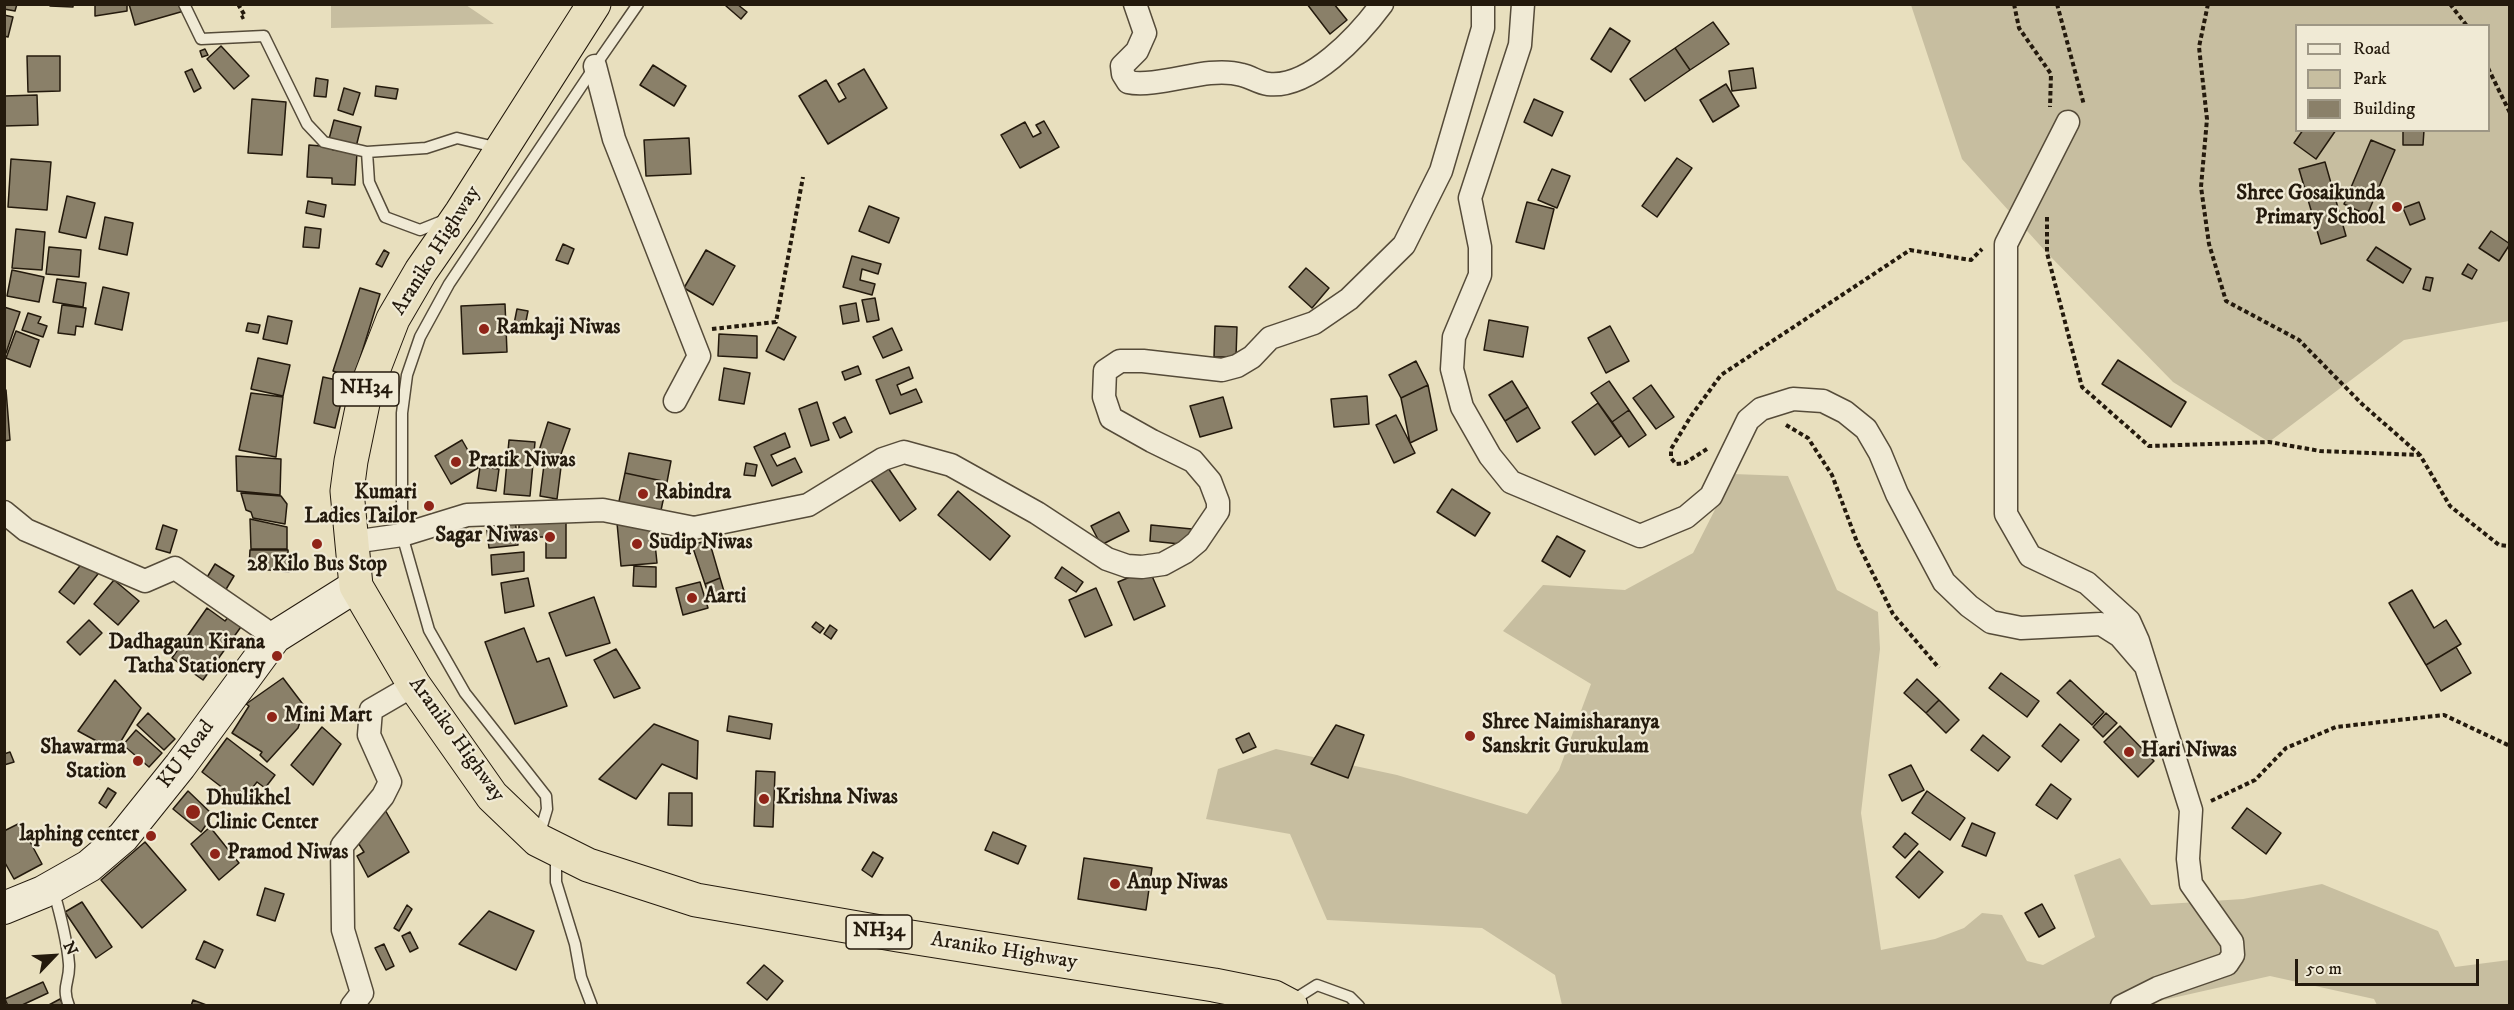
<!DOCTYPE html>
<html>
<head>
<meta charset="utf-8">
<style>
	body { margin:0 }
	#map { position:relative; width:2514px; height:1010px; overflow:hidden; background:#e8dfbe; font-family:"IM FELL DW Pica",serif }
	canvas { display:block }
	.frame { position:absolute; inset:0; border:6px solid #241a0d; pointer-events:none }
	.legend { position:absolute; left:2295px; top:24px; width:195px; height:108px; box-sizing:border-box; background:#f0ead5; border:2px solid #9e9785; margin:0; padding:8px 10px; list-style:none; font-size:18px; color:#241a0d }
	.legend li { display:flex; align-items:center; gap:12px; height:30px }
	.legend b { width:30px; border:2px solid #9e9785 }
	.north { position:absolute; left:24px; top:926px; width:60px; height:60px; -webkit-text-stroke:4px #f0ead5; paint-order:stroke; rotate:65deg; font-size:16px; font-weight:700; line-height:24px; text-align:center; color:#241a0d }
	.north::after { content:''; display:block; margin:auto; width:21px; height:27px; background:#241a0d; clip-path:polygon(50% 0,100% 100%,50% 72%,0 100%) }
	.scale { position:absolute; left:2295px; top:959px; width:184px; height:27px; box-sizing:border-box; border:3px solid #241a0d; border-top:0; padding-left:8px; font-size:18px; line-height:21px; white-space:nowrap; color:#241a0d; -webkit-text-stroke:4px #f0ead5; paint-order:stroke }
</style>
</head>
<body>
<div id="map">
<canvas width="2514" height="1010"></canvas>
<div class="frame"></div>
<ul class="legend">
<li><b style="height:8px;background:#f0ead5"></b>Road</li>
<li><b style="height:16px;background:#c7bea0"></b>Park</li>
<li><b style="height:16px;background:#8a8069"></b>Building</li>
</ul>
<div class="north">N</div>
<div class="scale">50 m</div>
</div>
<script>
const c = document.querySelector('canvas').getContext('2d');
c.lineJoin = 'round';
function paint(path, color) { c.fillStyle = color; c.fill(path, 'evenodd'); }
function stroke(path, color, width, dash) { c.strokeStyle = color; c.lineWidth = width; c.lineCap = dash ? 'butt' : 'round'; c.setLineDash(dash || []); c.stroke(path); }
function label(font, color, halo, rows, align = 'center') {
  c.font = font + ' "IM FELL DW Pica",serif'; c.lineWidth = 4.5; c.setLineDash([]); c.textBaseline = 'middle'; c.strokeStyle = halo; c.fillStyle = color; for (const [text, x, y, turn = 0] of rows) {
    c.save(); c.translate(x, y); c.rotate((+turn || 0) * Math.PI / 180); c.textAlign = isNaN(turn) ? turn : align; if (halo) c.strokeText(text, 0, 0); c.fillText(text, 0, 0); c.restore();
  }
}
const green = new Path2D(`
	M331,5H466L494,24L331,28Z
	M1911,5H2509V321L2404,340L2269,442L2173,382L2047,253L1962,159ZM2296,26H2488V130H2296Z
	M1733,474L1788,476L1837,590L1878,612L1880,649L1861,813L1881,950L1935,939L1964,928L1982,913L2002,915L2027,961L2043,965L2095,937L2074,875L2120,858L2151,905L2243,899L2322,884L2438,931L2455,967L2509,960V1005H2377L2374,999L2270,976L2137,1006L1562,1005L1555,975L1482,928L1327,920L1290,834L1206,819L1218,769L1276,749L1397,775L1527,814L1559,770L1591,684L1503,631L1543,585L1625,590L1693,553Z`);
const building = new Path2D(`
	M4,4H17L15,11L4,9Z
	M50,4H73V7L50,6Z
	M95,4H127V11L95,16Z
	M129,4H182L184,11L135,25Z
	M728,4H737L747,12L741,19L726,6Z
	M1307,4H1334L1347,20L1330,34Z
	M4,15L13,17L8,37L4,36Z
	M1713,22L1729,44L1690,70L1675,48Z
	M1610,28L1630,41L1611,72L1591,59Z
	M221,46L249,76L234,89L207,59Z
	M1675,48L1690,70L1645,101L1630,79Z
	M205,49L208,55L202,57L200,51Z
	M27,56H60V91L28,92Z
	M653,65L686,86L674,106L640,85Z
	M1753,68L1756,88L1732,91L1729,71Z
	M192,69L201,88L194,92L185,72Z
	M864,69L887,108L828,144L799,96L826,80L839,102L846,98L838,84Z
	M316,78L328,80L326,97L314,96Z
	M1726,84L1739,106L1713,122L1700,100Z
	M376,86L398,89L396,99L375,96Z
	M344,88L360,93L353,115L338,110Z
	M37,95L38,125L4,126V96Z
	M252,99L286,102L282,155L248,153Z
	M1534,99L1563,112L1552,136L1524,122Z
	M334,120L361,127L356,147L329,139Z
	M1044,121L1059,147L1020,168L1001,135L1025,122L1033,137L1041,133L1036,125Z
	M2303,130H2336L2316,159L2294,143Z
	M2403,130H2424L2423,145H2403Z
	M689,138L691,174L646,176L644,140Z
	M2371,140L2395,150L2367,215L2344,204Z
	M309,145L333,147V150L357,152L355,185L332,184V178L307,177Z
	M1677,158L1692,168L1657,217L1642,206Z
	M11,159L51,162L47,210L8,207Z
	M2325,162L2346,236L2321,244L2299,169Z
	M1552,169L1570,176L1557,208L1538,200Z
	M67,196L95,203L86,238L59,232Z
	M308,201L326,205L324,217L306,213Z
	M1527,202L1554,209L1544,249L1516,242Z
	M2419,202L2425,219L2410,225L2403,208Z
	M869,206L899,218L889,243L859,231Z
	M105,217L133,223L127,255L99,249Z
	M305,227L321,229L319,248L303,247Z
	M16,229L45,232L42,270L12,268Z
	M2491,231L2510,244L2499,261L2479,248Z
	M563,244L574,249L568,264L556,260Z
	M49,247L81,250L79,277L46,274Z
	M2376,247L2411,269L2403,283L2367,260Z
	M384,250L389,253L382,267L376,264Z
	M706,250L735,266L713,305L684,288Z
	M852,256L881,264L878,274L862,269L860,280L875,284L872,295L843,287Z
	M2468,264L2477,270L2472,279L2462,274Z
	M1306,268L1329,288L1312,308L1289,287Z
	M12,270L44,277L39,302L7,296Z
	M2426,277L2433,278L2430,291L2423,289Z
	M57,279L86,283L83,307L53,302Z
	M103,287L129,293L122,330L95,324Z
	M360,288L380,294L354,378L333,371Z
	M875,298L879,320L867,322L862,300Z
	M856,303L859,321L843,324L840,306Z
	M505,304L507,352L463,354L461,306Z
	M62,305L86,308L83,327L76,326L75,335L58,333Z
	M4,307L20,312L6,353L4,352Z
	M517,309L528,311L525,326L514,324Z
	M28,313L41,317L38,323L47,326L43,337L22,330Z
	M268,316L292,321L287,344L263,339Z
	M1489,320L1528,327L1523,357L1484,350Z
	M248,323L260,325L258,333L246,331Z
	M1215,326L1237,327L1236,357H1214Z
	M1610,326L1629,361L1606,373L1588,338Z
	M778,327L796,337L784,360L766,351Z
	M892,328L902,350L883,358L873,337Z
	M16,331L39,340L30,367L6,358Z
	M719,334L757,336V358L718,356Z
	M258,358L290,365L283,396L251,389Z
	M2118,360L2186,402L2171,427L2102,384Z
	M1416,361L1428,385L1401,398L1389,375Z
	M858,366L861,374L845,380L842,372Z
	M909,367L913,378L897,385L901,395L916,389L922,402L890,414L876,380Z
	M724,368L750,373L744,404L719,400Z
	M323,377L346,382L335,428L314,423Z
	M1512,381L1528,407L1505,421L1489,395Z
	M1609,381L1629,410L1612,422L1591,393Z
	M1428,385L1437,430L1410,443L1401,398Z
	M1651,385L1674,417L1656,429L1633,398Z
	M4,390H6L10,440L4,441Z
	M251,393L283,397L276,457L239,450Z
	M1367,396L1369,424L1334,427L1331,399Z
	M1223,397L1232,428L1200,437L1190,406Z
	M817,402L829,440L811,446L799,409Z
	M1598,403L1621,436L1595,455L1572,422Z
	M1528,407L1540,428L1517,442L1505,421Z
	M1629,410L1646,435L1629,447L1612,422Z
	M1396,415L1415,453L1394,463L1376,425Z
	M845,417L852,432L840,438L833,423Z
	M548,422L570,429L560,457L539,451Z
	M785,433L790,447L771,455L777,466L795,458L802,472L772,486L754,447Z
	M462,440L478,468L451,484L435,456Z
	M509,440L535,442L530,496L504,494Z
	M629,453L671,461L667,482L625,473Z
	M236,456L281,459L280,495L237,491Z
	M545,457L562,459L557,499L540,496Z
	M746,463L757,465L755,476L744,475Z
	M480,467L499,469L496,491L477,488Z
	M888,468L916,509L900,521L871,480Z
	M625,473L667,482L660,515L618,506Z
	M1452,489L1490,513L1475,536L1437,512Z
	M958,491L1010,536L990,560L938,515Z
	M241,493L281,496L287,504L285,524L253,518L251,512L246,510Z
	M1119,512L1129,531L1101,545L1091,526Z
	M519,517L566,518V558H546V537H519Z
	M250,519L287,527V549H251Z
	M515,519L518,545L489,548L486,522Z
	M617,523L653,524L657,563L621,566Z
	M163,525L177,530L170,553L156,549Z
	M1151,525L1192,529L1190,545L1150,541Z
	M1557,536L1585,551L1570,577L1542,561Z
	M709,540L720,578L705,584L692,545Z
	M250,550H288L289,572L249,568Z
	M524,552V571L492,575L491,555Z
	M83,562L98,574L74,604L59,592Z
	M215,564L234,576L225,591L206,579Z
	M634,566L656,567V587L633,586Z
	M1062,567L1083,582L1076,592L1055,578Z
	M1149,569L1165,606L1134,620L1118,582Z
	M528,578L534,606L505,613L501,583Z
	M720,578L726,598L711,602L705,584Z
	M114,580L139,601L118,625L94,604Z
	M700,582L708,608L683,615L676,588Z
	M1096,588L1112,625L1085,637L1069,600Z
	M2412,590L2434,628L2446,620L2461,644L2426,665L2389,603Z
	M594,597L610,643L566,656L549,613Z
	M207,608L225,621L230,615L243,624L203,680L172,658Z
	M89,620L102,633L80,655L67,642Z
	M816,622L824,628L820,633L812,627Z
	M830,625L837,630L831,639L824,634Z
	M524,628L537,662L549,658L567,706L515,724L485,642Z
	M2456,647L2471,673L2441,691L2426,665Z
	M616,649L640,688L614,698L594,660Z
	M2001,673L2039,701L2027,717L1989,688Z
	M283,678L305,707L298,728L267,762L260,755L262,752L232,733L249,706L246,704Z
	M1917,679L1939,700L1926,713L1904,693Z
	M115,680L141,708L115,751L78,731Z
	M2070,680L2104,712L2092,725L2057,693Z
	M1939,700L1959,720L1946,733L1926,713Z
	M148,713L175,739L164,750L137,725Z
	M2106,713L2117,723L2103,737L2093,727Z
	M729,716L772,724L770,739L727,731Z
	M654,724L698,741L697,779L662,764L636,799L599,779Z
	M2060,724L2079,740L2061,762L2042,746Z
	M1336,725L1364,735L1348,778L1311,764Z
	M2120,726L2154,761L2138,777L2104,742Z
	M322,727L341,744L313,785L291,765Z
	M136,730L162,753L149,767L123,745Z
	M1249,733L1256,747L1243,753L1236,739Z
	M1983,735L2010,757L1998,771L1971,750Z
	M227,738L275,775L265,788L257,782L241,802L202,772Z
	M10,752L14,762L4,765V754Z
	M105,762L111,767L100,779L95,773Z
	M1911,765L1924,790L1902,801L1889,775Z
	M756,771L775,772L773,827L754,826Z
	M2051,784L2071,799L2057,819L2036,805Z
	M108,788L116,793L106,808L99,803Z
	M188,791L213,815L201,832L173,809Z
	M1927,791L1965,818L1950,840L1912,813Z
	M669,793H692V826L668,825Z
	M384,808L409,852L368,877L357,856L364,852L355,838Z
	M2247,808L2281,833L2266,854L2232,828Z
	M20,823L42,864L14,879L4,861V831Z
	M1972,823L1995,833L1986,856L1962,846Z
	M210,827L239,863L219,880L191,844Z
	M993,832L1026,846L1018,864L985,850Z
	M1905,833L1918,844L1905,858L1893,847Z
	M145,842L186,890L142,928L101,880Z
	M1919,851L1943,872L1919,898L1896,877Z
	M873,852L883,858L872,877L862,870Z
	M1084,858L1152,868L1146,910L1078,899Z
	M265,888L284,894L275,921L257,915Z
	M82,902L112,947L96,958L65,912Z
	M2042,904L2055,928L2039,937L2025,913Z
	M407,905L412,909L399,931L394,928Z
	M489,911L534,931L516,970L459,944Z
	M410,932L418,948L410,952L402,936Z
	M204,941L223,950L215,968L196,959Z
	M384,944L394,966L386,970L375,948Z
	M764,965L783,981L767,1000L747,983Z
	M43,982L48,993L20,1006H8L5,999Z
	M60,999L64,1006H47Z
	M193,1000L209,1006H191Z`);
const path = new Path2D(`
	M238,4L245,16L241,18
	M2014,4L2019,28L2051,74L2050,107
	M2057,4L2084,105
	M2208,4L2199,47L2207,119L2201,187L2209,244L2226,301L2299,340L2362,404L2419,454
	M2450,4L2467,26
	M2488,68L2510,113
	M2047,217V253L2082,387L2149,446L2269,442L2320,451L2420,455L2450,506L2499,545L2510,546
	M712,329L776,322L803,177
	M1786,425L1808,438L1832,475L1857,542L1893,614L1939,668
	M1707,449L1685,463L1676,464L1671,458V449L1691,416L1721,375L1910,250L1971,260L1982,249
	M2211,801L2255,780L2286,748L2336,727L2444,715L2510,746`);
const lane = new Path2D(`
	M184,4L201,39L264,36L307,124L324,142L367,152L369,182L385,217L420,230L445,220
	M367,152L426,148L457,138L499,148
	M539,836L547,809L546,796L465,693L429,630L402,535V413L407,375L420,337L449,284L595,66L638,4
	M556,855V882L575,944L581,977L592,1006
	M53,889C60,913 67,939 69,964C70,982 61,986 69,1006
	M1290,1002L1317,985L1350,997L1359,1006`);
const street = new Path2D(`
	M1135,4L1145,33L1137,51L1122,66L1123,74L1128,82C1149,87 1187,75 1210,73C1221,72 1232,72 1242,75C1251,77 1259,83 1268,84C1310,89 1359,35 1382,4
	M1523,4L1520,45L1470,198L1480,247V275L1454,337L1452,369L1462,407L1490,456L1511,482L1640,536L1686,517L1711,496L1748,420L1761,409L1793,399L1823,401L1845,412L1866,429L1880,453L1897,494L1944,582L1969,606L1991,622L2021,628L2101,624L2120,636L2145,665
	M595,66L614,139L699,356L675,401
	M2068,122L2006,244V514L2030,556L2087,583L2129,621L2138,641L2191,810L2188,859L2191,884L2232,942L2233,955L2227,964L2158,988L2122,1006
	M4,512L26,530L145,581L175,568L275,637
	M353,542L402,535L467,515L603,510L694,528L808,505L883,459L904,452L951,465L1037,513L1107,559L1127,566L1142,567L1163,564L1185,552L1197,542L1218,511V502L1210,481L1193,461L1152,441L1111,418L1104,397L1105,371L1120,361H1143L1222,370L1237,366L1252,357L1270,338L1314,323L1349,299L1404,245L1441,171L1483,28V4
	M352,1006L362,993L343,930L342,846L383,796L390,782L369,735L371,710L414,685`);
const secondary = new Path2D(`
	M4,908L43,892L89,866L123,837L180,766L275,637L356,586`);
const highway = new Path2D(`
	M594,4L461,213L421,271L393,319L366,389L351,461L347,491L356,586L414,685L492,796L538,840L588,865L696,900L898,935L1214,985L1274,997L1291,1006`);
const markers = [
	[2397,207,6,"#8f2418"],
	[484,329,6,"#8f2418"],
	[456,462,6,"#8f2418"],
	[643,494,6,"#8f2418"],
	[429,506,6,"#8f2418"],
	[550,537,6,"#8f2418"],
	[317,544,6,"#8f2418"],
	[637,544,6,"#8f2418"],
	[692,598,6,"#8f2418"],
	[277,656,6,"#8f2418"],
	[272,717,6,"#8f2418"],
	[1470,736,6,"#8f2418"],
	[2129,752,6,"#8f2418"],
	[138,761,6,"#8f2418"],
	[764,799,6,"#8f2418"],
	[193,812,8,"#8f2418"],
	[151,836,6,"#8f2418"],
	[215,854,6,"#8f2418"],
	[1115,884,6,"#8f2418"]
];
const shields = [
	[366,389,66],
	[879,932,66]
];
const shieldNames = [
	["NH34",366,389],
	["NH34",879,932]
];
const poiNames = [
	["Shree Gosaikunda",2385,195,"right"],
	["Primary School",2385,219,"right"],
	["Ramkaji Niwas",496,329],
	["Pratik Niwas",468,462],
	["Kumari",417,494,"right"],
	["Ladies Tailor",417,518,"right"],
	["Rabindra",655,494],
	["Sagar Niwas",538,537,"right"],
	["Sudip Niwas",649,544],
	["28 Kilo Bus Stop",317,566,"center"],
	["Aarti",704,598],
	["Dadhagaun Kirana",265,644,"right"],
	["Tatha Stationery",265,668,"right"],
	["Mini Mart",284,717],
	["Shree Naimisharanya",1482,724],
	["Sanskrit Gurukulam",1482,748],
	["Shawarma",126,749,"right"],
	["Station",126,773,"right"],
	["Hari Niwas",2141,752],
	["Krishna Niwas",776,799],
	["Dhulikhel",206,800],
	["Clinic Center",206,824],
	["laphing center",139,836,"right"],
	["Pramod Niwas",227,854],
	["Anup Niwas",1127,884]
];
const streetNames = [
	["Araniko Highway",437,251,-58],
	["Araniko Highway",456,740,54],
	["KU Road",187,755,-53],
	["Araniko Highway",1004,952,9]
];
paint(green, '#c7bea0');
paint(building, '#8a8069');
stroke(building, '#241a0d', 1.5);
stroke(lane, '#554b39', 13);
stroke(street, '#554b39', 25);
stroke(secondary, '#241a0d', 34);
stroke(highway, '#241a0d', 35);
stroke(path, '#241a0d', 4, [4.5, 3]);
stroke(lane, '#f0ead5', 10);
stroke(street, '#f0ead5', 22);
stroke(secondary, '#f0ead5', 32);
stroke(highway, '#e8dfbe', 33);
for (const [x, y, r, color] of markers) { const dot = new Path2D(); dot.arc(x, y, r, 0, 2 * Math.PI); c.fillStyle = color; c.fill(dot); stroke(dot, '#f0ead5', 2); }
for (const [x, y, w] of shields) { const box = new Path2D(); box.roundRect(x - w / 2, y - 17, w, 34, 4.5); c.fillStyle = '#f0ead5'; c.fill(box); stroke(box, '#241a0d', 1.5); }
label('bold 20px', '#241a0d', null, shieldNames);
label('bold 21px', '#241a0d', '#f0ead5', poiNames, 'left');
label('21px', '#241a0d', '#f0ead5', streetNames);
</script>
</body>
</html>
